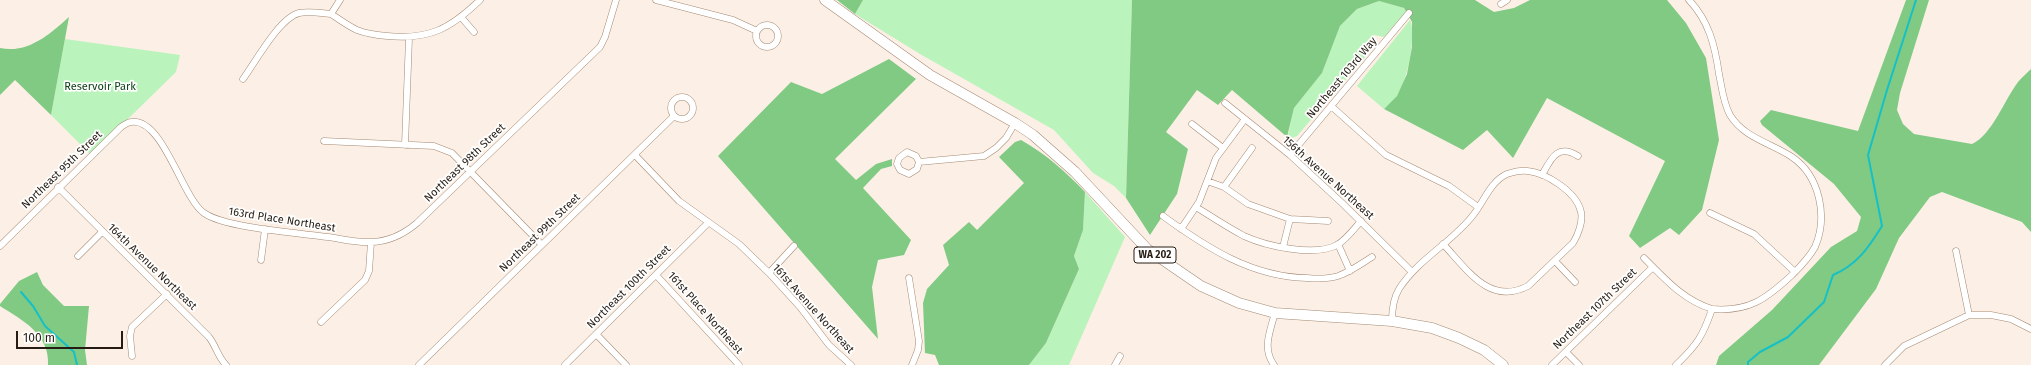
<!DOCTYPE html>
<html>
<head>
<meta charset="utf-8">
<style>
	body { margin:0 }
	#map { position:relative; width:2031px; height:365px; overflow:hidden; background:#fcf0e6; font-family:"Fira Sans",sans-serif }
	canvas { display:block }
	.scale { position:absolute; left:16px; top:331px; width:107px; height:18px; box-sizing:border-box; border:2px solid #261c13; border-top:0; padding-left:5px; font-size:12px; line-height:14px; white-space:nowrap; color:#261c13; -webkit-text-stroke:3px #fff; paint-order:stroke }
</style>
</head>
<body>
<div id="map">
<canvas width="2031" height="365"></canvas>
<div class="scale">100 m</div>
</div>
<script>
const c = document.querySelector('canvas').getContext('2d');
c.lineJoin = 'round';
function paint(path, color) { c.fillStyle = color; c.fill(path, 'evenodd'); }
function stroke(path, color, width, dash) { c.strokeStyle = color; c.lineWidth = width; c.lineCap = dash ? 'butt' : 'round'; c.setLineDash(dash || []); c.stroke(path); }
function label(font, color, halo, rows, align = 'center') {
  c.font = font + ' "Fira Sans",sans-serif'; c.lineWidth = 3.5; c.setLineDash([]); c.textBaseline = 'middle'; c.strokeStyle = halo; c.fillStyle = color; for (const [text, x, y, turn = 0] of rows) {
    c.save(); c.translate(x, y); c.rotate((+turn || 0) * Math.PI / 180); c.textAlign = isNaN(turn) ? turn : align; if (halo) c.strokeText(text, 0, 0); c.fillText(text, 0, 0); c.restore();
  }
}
const green = new Path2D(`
	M863,0H1132L1126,198L1114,186L1093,173L1054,130L920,54L855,14Z
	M1379,1L1404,8L1406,12L1384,37L1374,35L1368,41L1372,49L1297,136L1292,138L1288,135L1294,108L1322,73L1340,26L1357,9Z
	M1410,20C1417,35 1407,82 1397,96C1394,101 1388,105 1384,109L1357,86Z
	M65,39L180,55L176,72L91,155L51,115Z
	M1085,192L1125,237L1069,365H1029L1046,343L1079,269L1074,256L1083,230Z`);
const forest = new Path2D(`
	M837,0H863L855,14Z
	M1132,0H1475L1494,12L1514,8L1530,0H1667L1686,23L1706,58L1719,140L1702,210L1679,235L1670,228L1640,248L1629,236L1665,161L1547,98L1513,158L1487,130L1463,150L1384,109L1397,96L1407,74L1412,47V22L1404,8L1379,1L1357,9L1340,26L1322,73L1294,108L1287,137L1232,90L1218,105L1197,90L1166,132L1188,149L1177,194L1150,235L1126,198Z
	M1906,0H1929L1900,93L1897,110L1903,124L1914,134L1972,144C1992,135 2005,99 2018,82C2022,77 2027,73 2031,69V232L2022,222L1942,192L1930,197L1899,238L1876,289L1819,365H1716L1719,356L1772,310L1831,247L1857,231L1861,217L1834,184L1762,125L1760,121L1771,110L1858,131Z
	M69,17L51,115L15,80L0,95V48C28,54 50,34 69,17Z
	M889,59L916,79L835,159L856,180L876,164L892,159V166L881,169L863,188L911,240L904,255L878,260L872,287L878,339L718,156L791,82L822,94Z
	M1021,140C1046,154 1066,172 1085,192L1083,230L1074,256L1079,269L1046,343L1029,365H939L935,355L925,353L923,303L927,289L949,265L943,245L969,222L977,230L1024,183L999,157L1015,142Z
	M37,272L43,285L64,306H89L85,350L87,365H48C50,334 22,320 0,306V304L19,281Z`);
const stream = new Path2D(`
	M21,292L33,306L45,326L74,352L77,365
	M1748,365V362L1760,352L1788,337L1824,302L1833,275C1857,265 1869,247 1882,226L1868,155L1887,90L1916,0`);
const minor = new Path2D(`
	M656,0L733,20L757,31
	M1501,4L1507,0
	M331,14C339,19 348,26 357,30C367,34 376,35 387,36C429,40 450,29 480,0
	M461,17L474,32
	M756 36a11 11 0 1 1 22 0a11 11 0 1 1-22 0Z
	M243,79C255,63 279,18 299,13C309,11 320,13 331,14L340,0
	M671 108a11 11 0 1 1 22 0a11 11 0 1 1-22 0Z
	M1225,103L1290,155L1342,203L1412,272
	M1331,106L1386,155L1449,186L1478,207
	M1192,124L1223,148
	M324,141L434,146L452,153L542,245
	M405,145L409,38
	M635,155L679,201L739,244L769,273L800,307L829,345L851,365
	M1290,155L1409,13
	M919,162L917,169L909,174L900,170L897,164L899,158L907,152L916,156L919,162L984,156L996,148L1006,138L1015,123
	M1542,175C1551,159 1557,143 1578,156
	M1207,181L1224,187L1252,148
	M58,187L209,337C216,346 218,357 226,365
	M1224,187L1248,204L1290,219L1328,221
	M1196,207C1212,217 1227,227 1244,236C1266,246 1314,257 1337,245C1346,240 1354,229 1361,221
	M1710,213L1754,234L1795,272
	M1163,216C1207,248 1252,277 1307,278C1318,279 1328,279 1338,276C1350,272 1361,264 1372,257
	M1181,229L1199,202L1216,158L1245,119
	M1338,244L1350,271
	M0,246L121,127C124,125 128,122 131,122C163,117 182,198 204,213C225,228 299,233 328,237C342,239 357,243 370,242C388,242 404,234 417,223L600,47L605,37L616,0
	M1283,247L1290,219
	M1956,251L1969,315
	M78,256L102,232
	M1644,258C1665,279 1683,300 1712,309
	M261,260L265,229
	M1555,261L1575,282
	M769,273L794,246
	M656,275L739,365
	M909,278L919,341L918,350L912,365
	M1392,321C1392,309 1393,299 1399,289C1418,259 1453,242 1474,214C1484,201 1491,181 1507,174C1513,172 1521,170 1528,171C1546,173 1577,192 1581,212C1583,222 1578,235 1573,243L1528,286C1489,306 1467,269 1443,244
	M321,322L365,280L369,271L371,242
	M596,334L626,365
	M1566,352L1579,365
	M132,356L130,336L132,327L167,294
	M419,365L674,116
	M565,365L708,223
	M1115,365L1120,356
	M1274,365C1262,349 1270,331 1275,313
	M1552,365L1653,267
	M1676,365C1697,345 1703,336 1712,309C1749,312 1766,299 1792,275C1800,267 1809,258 1815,247C1828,217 1820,176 1792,157C1771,143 1744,138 1730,115C1723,102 1722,88 1719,74C1715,46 1709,21 1689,0
	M1885,365L1904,346L1969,315H1991L2011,319L2031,329`);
const primary = new Path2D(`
	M825,0L930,75L1015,123L1033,135L1075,172L1147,249L1201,286L1239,303L1275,313L1392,321L1432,328L1459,338L1484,350L1503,365`);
const shields = [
	[1155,255,42]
];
const shieldNames = [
	["WA 202",1155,255]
];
const streetNames = [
	["Northeast 103rd Way",1342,78,-50],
	["Northeast 98th Street",465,163,-44],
	["Northeast 95th Street",62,170,-44],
	["156th Avenue Northeast",1328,178,42],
	["163rd Place Northeast",282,220,9],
	["Northeast 99th Street",540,233,-44],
	["164th Avenue Northeast",152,267,44],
	["Northeast 100th Street",629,287,-45],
	["161st Avenue Northeast",813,309,48],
	["Northeast 107th Street",1595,309,-44],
	["161st Place Northeast",705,313,48]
];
const parkNames = [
	["Reservoir Park",100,87]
];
paint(green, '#baf3bb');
paint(forest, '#81ca84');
stroke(stream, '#15c0c6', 2);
stroke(minor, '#a48973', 7);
stroke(primary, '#a48973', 11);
stroke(minor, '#fff', 6);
stroke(primary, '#fff', 10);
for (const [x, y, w] of shields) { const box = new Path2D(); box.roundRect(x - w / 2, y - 8, w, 16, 3); c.fillStyle = '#fff'; c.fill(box); stroke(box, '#261c13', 1); }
label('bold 10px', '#261c13', null, shieldNames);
label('11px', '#261c13', '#fff', streetNames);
label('11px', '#053c0f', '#fff', parkNames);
</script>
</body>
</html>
